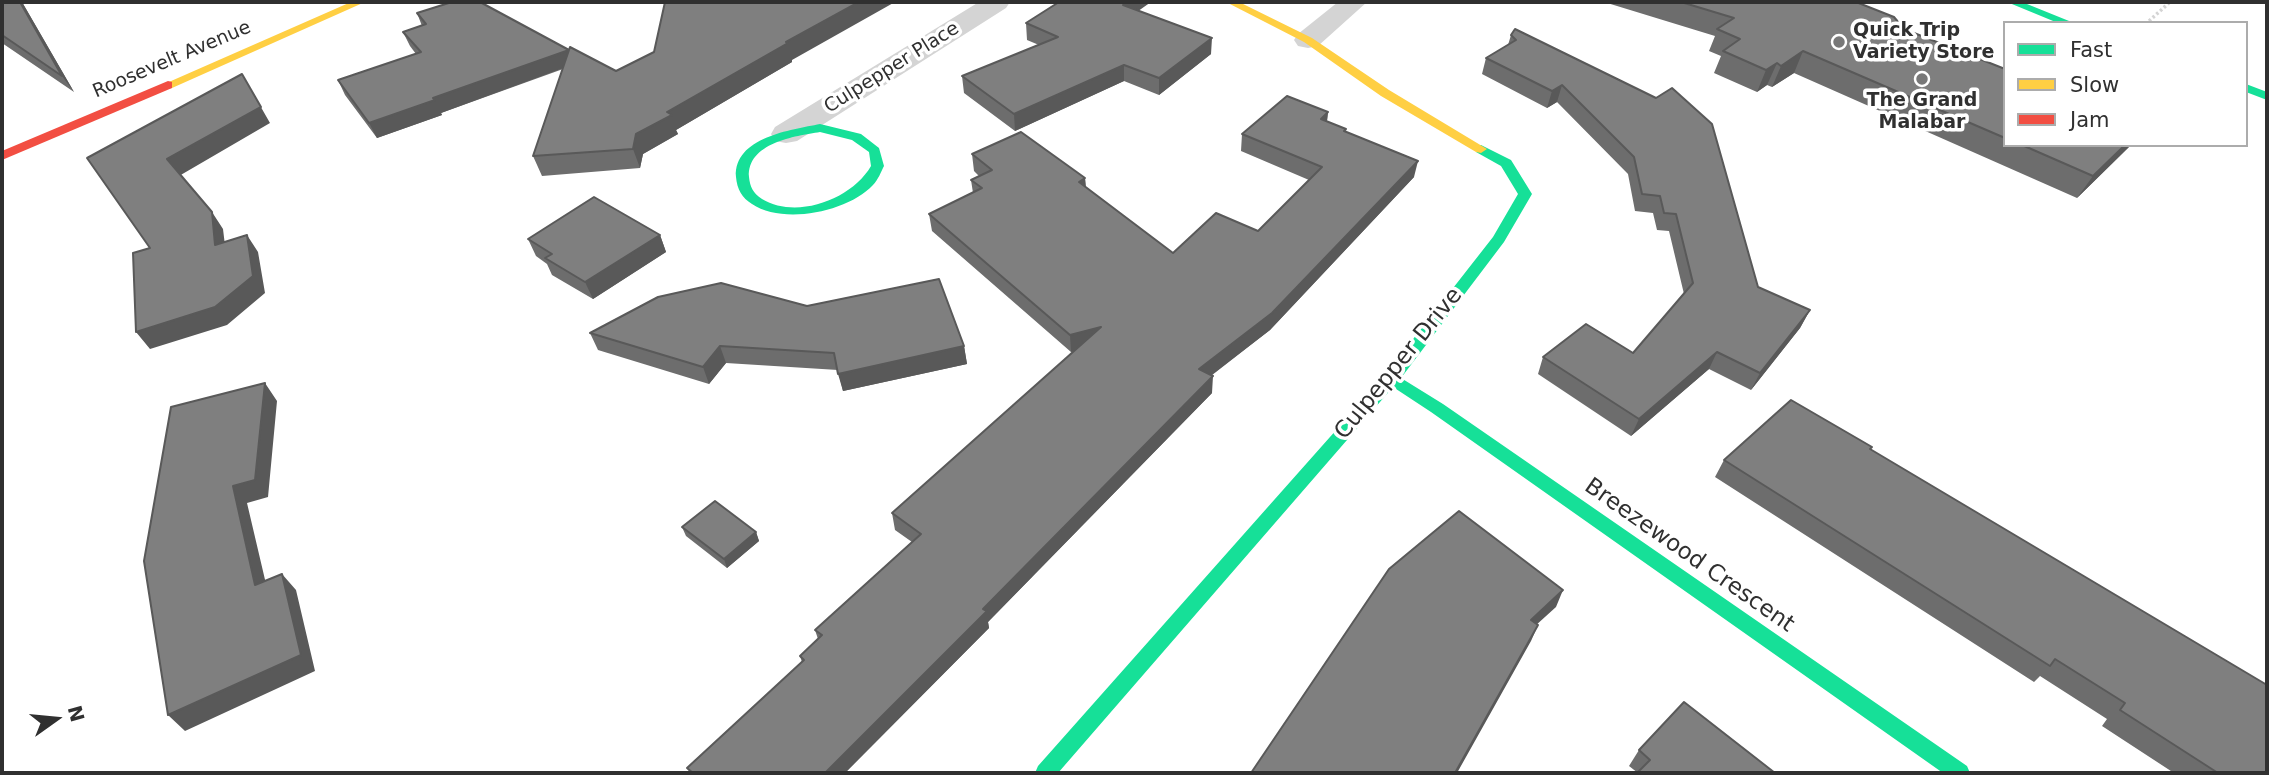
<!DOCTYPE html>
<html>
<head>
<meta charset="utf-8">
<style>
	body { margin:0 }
	#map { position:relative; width:2269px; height:775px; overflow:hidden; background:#fff; font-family:"DejaVu Sans",sans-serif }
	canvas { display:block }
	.frame { position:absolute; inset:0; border:4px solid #303030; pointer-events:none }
	.legend { position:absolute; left:2003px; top:21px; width:245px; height:126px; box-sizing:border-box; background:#fff; border:2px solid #acacac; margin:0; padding:9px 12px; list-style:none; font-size:21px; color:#303030 }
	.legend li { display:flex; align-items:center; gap:14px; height:35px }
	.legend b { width:35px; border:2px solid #acacac }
	.north { position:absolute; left:21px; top:684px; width:70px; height:70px; -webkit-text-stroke:5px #fff; paint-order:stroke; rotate:75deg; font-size:19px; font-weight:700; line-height:28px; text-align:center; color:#303030 }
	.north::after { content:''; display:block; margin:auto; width:24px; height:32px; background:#303030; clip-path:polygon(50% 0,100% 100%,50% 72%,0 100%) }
</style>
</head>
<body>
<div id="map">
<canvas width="2269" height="775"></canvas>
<div class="frame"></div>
<ul class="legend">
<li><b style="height:9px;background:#16e098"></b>Fast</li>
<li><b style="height:9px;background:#ffcf43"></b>Slow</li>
<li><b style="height:9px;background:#f24e42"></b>Jam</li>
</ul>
<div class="north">N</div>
</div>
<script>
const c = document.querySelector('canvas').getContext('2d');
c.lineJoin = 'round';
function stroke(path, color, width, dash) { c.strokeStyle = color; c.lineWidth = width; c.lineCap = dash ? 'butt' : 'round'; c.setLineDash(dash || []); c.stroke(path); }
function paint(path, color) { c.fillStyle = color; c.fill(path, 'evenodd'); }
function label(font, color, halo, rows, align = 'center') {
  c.font = font + ' "DejaVu Sans",sans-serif'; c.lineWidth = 7; c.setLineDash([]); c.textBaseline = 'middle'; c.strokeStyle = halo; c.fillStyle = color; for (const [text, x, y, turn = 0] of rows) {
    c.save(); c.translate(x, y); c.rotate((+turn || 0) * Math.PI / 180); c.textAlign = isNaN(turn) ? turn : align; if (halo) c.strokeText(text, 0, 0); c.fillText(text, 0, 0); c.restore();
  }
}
const path = new Path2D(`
	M2149,21L2170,2`);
const street = new Path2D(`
	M979,2H1010L1006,8L797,141L786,143L775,141L771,134L775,127Z
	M1338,2H1367L1318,46L1308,48L1298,46L1294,40L1298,34Z`);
const fast = new Path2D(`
	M2007,2H2022L2074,23H2058Z
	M2246,84L2267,92V100L2246,92Z
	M820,124L861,134L879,148L884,166C881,172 878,180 873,185C848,212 783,225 752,204C742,198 737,189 736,177C734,137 791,130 820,124ZM820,132L852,140L869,152L871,166C852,199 797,220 762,199C753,193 750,187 749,177C747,143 795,136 820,132Z
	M1481,145L1511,160L1532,194L1504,242L1401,378L1443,404L1967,766L1970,773H1943L1431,412L1393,387L1058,773H1035L1038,766L1385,375L1493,237L1518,194L1501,166L1476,152V146Z`);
const slow = new Path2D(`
	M351,2H365L172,88L168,89L162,85Z
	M1226,2H1239L1312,38L1389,90L1487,149L1481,153L1476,152L1381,96L1304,42Z`);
const jam = new Path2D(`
	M168,81L172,82V88L2,160V151Z`);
const wall = new Path2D(`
	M2,2H22L74,92L2,43Z
	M1604,2H1856L1904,29L2005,69V145H2131L2077,198L1794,73L1772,87L1767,85L1757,92L1714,73L1721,56L1709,51L1715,36Z
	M1139,11L1211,54L1159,95L1124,81L1015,131L964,93L962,76L1039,45L1027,40L1026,23Z
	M417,13L569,50L616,71L792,60V62L676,130L678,134L643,154L640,168L542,176L533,156L563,69L441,113L442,115L377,138L345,95L338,80L416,54L410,46L403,32L422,26Z
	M1515,29L1758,287L1810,310L1800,328L1751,390L1709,369L1631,436L1538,374L1543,357L1633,353L1684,294L1669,231L1657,230L1653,213L1635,211L1628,174L1557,102L1547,108L1482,74L1486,58L1508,45L1511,35Z
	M1328,112L1327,121L1346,132L1414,177L1270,330L1211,375L1212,393L988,622L989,628L845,773H690L687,768L802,662L800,656L818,639L815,630L912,542L895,530L892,513L1074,351L1071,352L932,231L929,214L973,193L971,180L979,176L974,171L972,154L1085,178L1086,187L1173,253L1258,231L1309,180L1241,151L1242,134Z
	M660,235L666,252L593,299L552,275L547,264L536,256L528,239Z
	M590,333L964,346L967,364L843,391L838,370L726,363L709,384L598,350Z
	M1870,449L2267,773H2174L2102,726L2107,719L2040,676L2034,682L1715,477L1724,460Z
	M682,527L756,532L759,541L727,568L686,536Z
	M1639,750L1775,773H1638L1629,766Z`);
const shadedWall = new Path2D(`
	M20,2H22L74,92L62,76Z
	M859,2H895L792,60V62L676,130L678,134L643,154L640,168L633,149L636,134L667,112L786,42Z
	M1128,2H1151L1124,21L1123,5Z
	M1212,38L1211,54L1159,95V78Z
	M569,50L574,64L441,113L442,115L377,138L369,123L433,98Z
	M1803,51L1794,73L1772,87L1781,66Z
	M1777,63L1767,85L1757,92L1766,70Z
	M1124,65V81L1015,131L1014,114Z
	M242,74L270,123L179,176L167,159Z
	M1562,85L1557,102L1547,108L1552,91Z
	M1328,112L1326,129L1321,119Z
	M2125,145H2131L2077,198L2093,176Z
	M1418,161L1414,177L1270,330L1198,386L1199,369Z
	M1085,178L1086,195L1079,182Z
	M212,212L223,229L227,262L215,245Z
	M247,235L258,252L265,293L227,325L150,349L136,332Z
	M660,235L666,252L593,299L585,282Z
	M1810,310L1800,328L1751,390L1760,373Z
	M1101,327L1102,344L1071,352L1070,335Z
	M720,346L726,363L709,384L703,367Z
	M964,346L967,364L843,391L838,374Z
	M1717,352L1709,369L1631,436L1639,419Z
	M1213,376L1212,393L988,622L989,628L845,773H825L983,609Z
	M265,383L277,401L268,497L247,503L270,601L255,585L233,486Z
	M756,532L759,541L727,568L724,559Z
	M282,574L296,590L315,671L185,731L168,715Z
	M1563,590L1556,607L1524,636L1531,620Z
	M1538,625L1531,641L1457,773H1455Z`);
const building = new Path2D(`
	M2,2H20L62,76L2,35Z
	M452,2H480L569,50L433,98L435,100L369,123L338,80L421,52L403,32L426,24L417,13Z
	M665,2H859L786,42L788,43L667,112L672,115L636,134L633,149L533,156L570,47L616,71L654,52Z
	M1059,2H1128L1123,5L1212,38L1159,78L1124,65L1014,114L962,76L1058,37L1026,23Z
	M1681,2H1856L1894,17L1904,29L2005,69V138L1803,51L1781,66L1777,63L1766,70L1723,51L1740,39L1717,29L1734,18Z
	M1515,29L1656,98L1672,88L1712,124L1758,287L1810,310L1760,373L1717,352L1639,419L1543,357L1586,324L1633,353L1693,283L1676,214L1664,213L1660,196L1642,194L1634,157L1562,85L1552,91L1486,58L1516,40L1511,35Z
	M242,74L261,107L167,159L212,212L215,245L247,235L253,276L215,307L136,332L133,253L150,248L87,158Z
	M1287,96L1328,112L1321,119L1346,129L1344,131L1418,161L1272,313L1199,369L1213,376L983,609L987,611L825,773H693L687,768L804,660L800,656L822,635L815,630L921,534L892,513L1101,327L1070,335L929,214L982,188L971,180L992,170L972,154L1021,132L1085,178L1079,182L1173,253L1216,213L1258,231L1322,167L1242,134Z
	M2022,145H2125L2093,176Z
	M594,197L660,235L585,282L545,258L552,254L528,239Z
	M939,279L964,346L838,374L834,353L720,346L703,367L590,333L658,297L721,283L807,306Z
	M265,383L255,480L233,486L255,585L282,574L301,655L168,715L144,561L171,407Z
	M1791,400L1872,447L1870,449L2267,685V773H2218L2120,710L2125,703L2055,659L2050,666L1724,460Z
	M715,501L756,532L724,559L682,527Z
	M1459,511L1563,590L1531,620L1538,625L1455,773H1251L1389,569Z
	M1684,702L1775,773H1637L1650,760L1639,750Z`);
const markers = [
	[1839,42,7,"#787878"],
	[1922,79,7,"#787878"]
];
const farPoinames = [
	["Quick Trip",1853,31],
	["Variety Store",1853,53],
	["The Grand",1922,101,"center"],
	["Malabar",1922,123,"center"]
];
const farStreetnames = [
	["Roosevelt Avenue",172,60,-23],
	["Culpepper Place",892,68,-32]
];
const streetNames = [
	["Culpepper Drive",1399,364,-51],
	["Breezewood Crescent",1689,556,35]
];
stroke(path, '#d4d4d4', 3.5, [2.5, 2.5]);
paint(street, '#d4d4d4');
paint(fast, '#16e098');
paint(slow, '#ffcf43');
paint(jam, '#f24e42');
paint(wall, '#6d6d6d');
paint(shadedWall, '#595959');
paint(building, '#7f7f7f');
stroke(building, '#595959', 2);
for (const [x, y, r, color] of markers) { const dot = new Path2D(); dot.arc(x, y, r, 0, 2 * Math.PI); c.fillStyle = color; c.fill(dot); stroke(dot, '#fff', 2.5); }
label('bold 19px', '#303030', '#fff', farPoinames, 'left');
label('19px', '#303030', '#fff', farStreetnames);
label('23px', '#303030', '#fff', streetNames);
</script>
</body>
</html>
